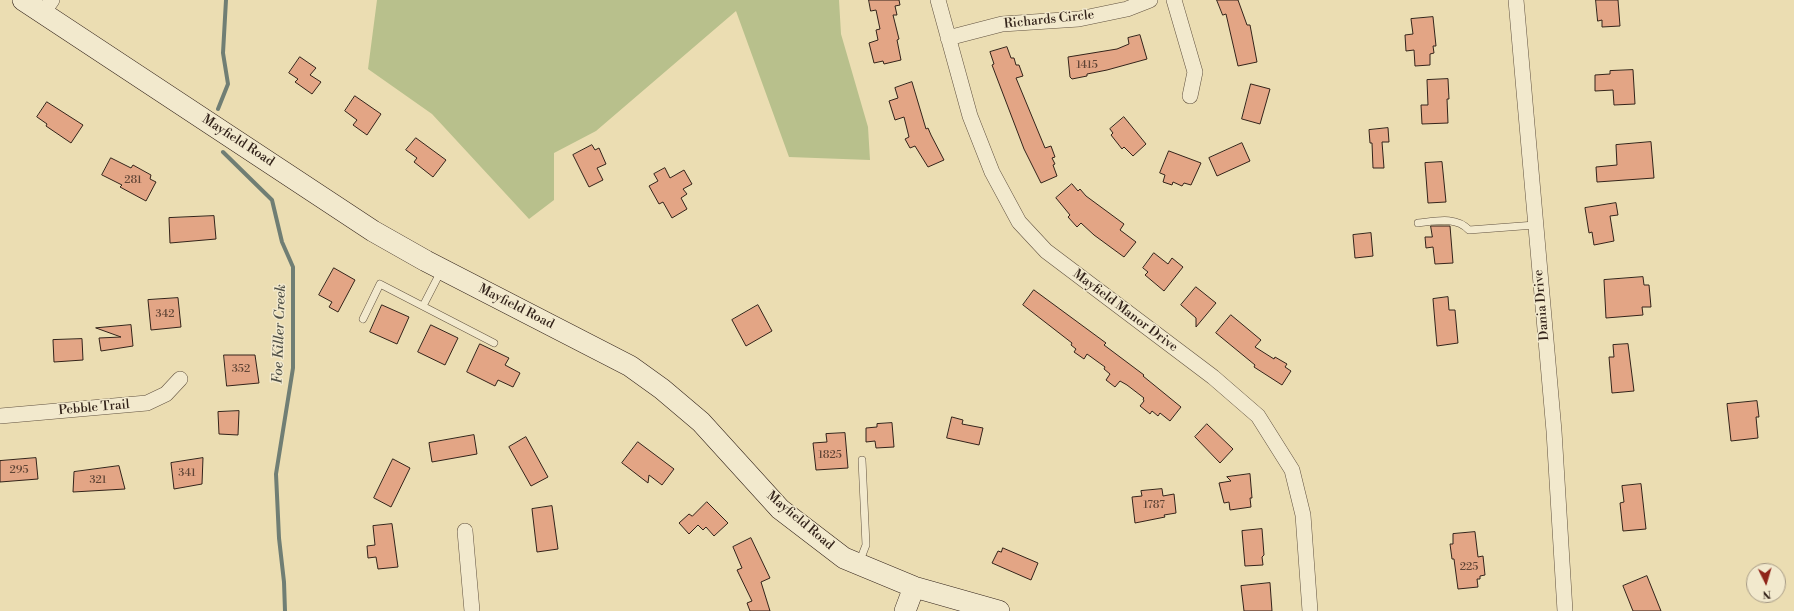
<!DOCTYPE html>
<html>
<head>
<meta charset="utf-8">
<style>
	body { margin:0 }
	#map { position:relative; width:1794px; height:611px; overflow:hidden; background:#ebddb2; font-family:"Libre Bodoni",serif }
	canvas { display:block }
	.north { position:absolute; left:1746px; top:563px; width:40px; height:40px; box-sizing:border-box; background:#f2e9cd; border:1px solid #a69a85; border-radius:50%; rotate:175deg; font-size:11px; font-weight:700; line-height:16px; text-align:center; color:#33231a }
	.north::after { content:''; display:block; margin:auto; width:14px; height:18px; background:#8f2418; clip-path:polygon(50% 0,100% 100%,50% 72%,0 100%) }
</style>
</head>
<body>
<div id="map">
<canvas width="1794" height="611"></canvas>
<div class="north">N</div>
</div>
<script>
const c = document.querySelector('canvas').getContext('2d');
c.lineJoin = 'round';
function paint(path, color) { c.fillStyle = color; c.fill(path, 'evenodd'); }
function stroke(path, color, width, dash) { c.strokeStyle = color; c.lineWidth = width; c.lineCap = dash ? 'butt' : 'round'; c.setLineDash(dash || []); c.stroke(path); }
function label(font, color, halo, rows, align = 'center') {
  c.font = font + ' "Libre Bodoni",serif'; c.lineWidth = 3; c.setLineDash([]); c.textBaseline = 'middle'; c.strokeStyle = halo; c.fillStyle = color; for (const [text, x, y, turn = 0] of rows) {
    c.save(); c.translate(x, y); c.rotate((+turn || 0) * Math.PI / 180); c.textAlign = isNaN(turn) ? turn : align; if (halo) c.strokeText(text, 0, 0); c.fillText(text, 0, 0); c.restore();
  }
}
const green = new Path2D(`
	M377,0H839L841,34L868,127L870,160L789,157L736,11L596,131L554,153V200L529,219L432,114L368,69Z`);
const stream = new Path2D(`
	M218,109L228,84L223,53L226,0
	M223,152L272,200L282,242L293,267V368L276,474L279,538L284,582L285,611`);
const building = new Path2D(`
	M869,0H899L900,5L895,6L897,15H893L899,39L897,40L901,60L884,64L883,61L874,63L869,43L878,40L876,30L880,29L876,10L871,11Z
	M1217,0H1238L1247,25H1250L1257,62L1238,66L1226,14L1223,15Z
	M1596,0H1618L1620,26L1602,27V20L1598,21Z
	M1433,17L1436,46H1433L1434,53L1430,54V65L1415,66L1414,50L1406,51L1405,35L1413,34L1411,19Z
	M1140,35L1147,59L1107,70L1087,74V76L1072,79L1070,77L1068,57L1117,49L1129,44L1128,38Z
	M1007,47L1011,58H1014L1016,65H1019L1023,76L1016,78L1045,148L1051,146L1055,157L1052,158L1055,164L1053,165L1057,176L1041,183L1024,149L992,65L994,64L990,52Z
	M300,57L316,68L310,75L321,82L312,94L295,82L298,79L289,73Z
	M1633,70L1635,104L1614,105L1613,90L1595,91V75L1610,74V71Z
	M1448,79L1449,99H1447L1448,123L1422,124L1421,105H1428L1427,80Z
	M912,82L926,129L928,128L931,135L944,160L928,167L915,146L910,148L905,139L909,137L904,117L895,120L889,101L898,98L895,88Z
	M1251,84L1270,89L1260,124L1242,119Z
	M355,96L381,114L367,135L353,125L357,120L345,111Z
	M47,102L83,125L71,143L46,126L47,124L37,117Z
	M1124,117L1146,144L1133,156L1124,147L1122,149L1111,135L1113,133L1110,129Z
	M1388,128L1389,142H1382L1384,168H1373L1372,143H1370L1369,130Z
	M416,138L446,160L433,177L414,162L417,158L406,150Z
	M1651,142L1654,178L1597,182L1596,167L1617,165L1616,145Z
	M1242,143L1250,161L1217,176L1209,158Z
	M592,145L595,150L599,148L606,164L597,168L603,180L589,187L573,155Z
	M1169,151L1201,163L1191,185L1184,183L1182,186L1173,182L1172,185L1163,182L1165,175L1160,173Z
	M111,158L131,168L133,165L151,175L150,179L156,182L146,201L120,187L122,185L102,175Z
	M1442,162L1446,202L1428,203L1425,163Z
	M665,168L670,178L684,170L692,184L683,189L687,194L681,198L687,209L672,218L663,202L659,204L649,186L658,181L654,174Z
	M1072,184L1078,191L1080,189L1086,196L1124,224L1120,230L1136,242L1124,257L1094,235L1081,223L1077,227L1068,217L1070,215L1056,198Z
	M1616,203L1618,215L1610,216L1614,241L1594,245L1592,232L1589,233L1585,208Z
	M214,216L216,239L170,243L169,218Z
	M1431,226H1450L1453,263L1435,264L1433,247L1426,248L1425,237H1432Z
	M1371,233L1373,256L1355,258L1353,235Z
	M1154,253L1168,264L1172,258L1183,267L1164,291L1145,275L1148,272L1143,268Z
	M334,268L355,280L338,312L329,307L332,302L319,295Z
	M1643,277L1644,285H1649L1651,307H1642L1643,315L1606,318L1604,280Z
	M1196,287L1216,303L1196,327V318L1181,305Z
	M1034,290L1106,343L1104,345L1144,375L1143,376L1181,407L1170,421L1160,413L1158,416L1152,411L1150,414L1140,406L1144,401L1143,399L1144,398L1127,385L1120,381L1115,387L1106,380L1110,374L1104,369L1105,367L1087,354L1084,359L1074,352L1076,349L1071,345L1072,343L1023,305Z
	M1448,297L1449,310H1455L1458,343L1437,346L1433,299Z
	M178,298L181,327L151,330L148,300Z
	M382,305L409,317L397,344L370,332Z
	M758,305L772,331L746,346L732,320Z
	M1231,315L1261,340L1255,347L1274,359L1275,357L1287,364L1285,367L1291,371L1282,385L1254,367L1255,365L1216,333Z
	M131,325L133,346L101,351L99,338L121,337L96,328Z
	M431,325L458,338L445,365L418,352Z
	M82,339L83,360L54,362L53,340Z
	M480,344L509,358L505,365L520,373L513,387L498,380L495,386L467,372Z
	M1628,344L1634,391L1612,393L1609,357H1614L1613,345Z
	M224,355H255L259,383L227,386Z
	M1757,401L1759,417H1756L1758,438L1731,441L1727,404Z
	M239,411L238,435L219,434L218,412Z
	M952,417L963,420L962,424L983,428L979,445L947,438Z
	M892,423L894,447L876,448L875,441L866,442V428L877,427V424Z
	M1207,424L1233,449L1220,463L1195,437Z
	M845,433L848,468L816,470L813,443L827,442L826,434Z
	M474,435L477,454L432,462L429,443Z
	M526,437L548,477L531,486L509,447Z
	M638,442L674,469L662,485L649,475L648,483L622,463Z
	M36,458L38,479L0,482V461Z
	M203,458L202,484L174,489L171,463Z
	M393,459L410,468L391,507L374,498Z
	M119,466L125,489L73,492L74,472Z
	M1250,474L1252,498H1250L1251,507L1230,510L1229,502L1224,503L1219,483L1231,481L1227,477Z
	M1641,484L1646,529L1623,531L1620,503L1624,502L1622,486Z
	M1162,489L1163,496L1174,494L1176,513L1164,515L1165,517L1135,523L1132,497L1142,496L1141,491Z
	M707,502L728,523L714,536L706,527L703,530L698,525L689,534L679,523L689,514L692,516Z
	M552,506L558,549L537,552L532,509Z
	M392,524L398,567L378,569L376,557L368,558L367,546L375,545L373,526Z
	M1262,529L1264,555L1262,557L1263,565L1245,566L1242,531Z
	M1475,532L1478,557L1483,556L1485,575L1480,576V579H1477L1478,587L1458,589L1454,559H1452L1450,544H1453V534Z
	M751,538L770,578L761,582L770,611H750L747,603L752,601L737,570L742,568L733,547Z
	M1003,548L1038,563L1031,580L992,563L998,551L1001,552Z
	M1647,576L1661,611H1633L1623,586Z
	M1270,583L1272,611H1244L1241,586Z`);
const lane = new Path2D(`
	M1418,223C1436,221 1456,216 1469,230L1535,225
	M423,306L441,271
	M363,319L380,284L494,343
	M859,563L866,545L862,460`);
const street = new Path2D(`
	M938,0L970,116L992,172L1019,222L1046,251L1213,377L1258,416L1292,470L1303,515L1310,611
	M1174,0L1195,72L1190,96
	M1516,0L1554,431L1565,611
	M43,13L52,0
	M948,38L1002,24L1079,19L1127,9L1150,0
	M0,416L147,403L166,394L180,379
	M465,531L472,611`);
const secondary = new Path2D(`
	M23,0L373,231L426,261L630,366L662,389L701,422L780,509L844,558L914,587L999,611
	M905,611L914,587`);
const numberNames = [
	["1415",1087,65],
	["281",133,180],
	["342",165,314],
	["352",241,369],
	["1825",830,455],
	["295",19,470],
	["341",187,473],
	["321",98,480],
	["1787",1154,505],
	["225",1469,567]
];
const streetNames = [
	["Richards Circle",1049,20,-6],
	["Mayfield Road",238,141,33],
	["Dania Drive",1542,305,-95],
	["Mayfield Road",516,307,27],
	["Mayfield Manor Drive",1125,311,37],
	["Pebble Trail",94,408,-5],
	["Mayfield Road",800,521,40]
];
const waterNames = [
	["Foe Killer Creek",280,334,-88]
];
paint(green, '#b8c08c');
stroke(stream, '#707e74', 4);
paint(building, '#e3a585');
stroke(building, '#33231a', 1);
stroke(lane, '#615240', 8);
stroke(street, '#615240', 16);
stroke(secondary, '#33231a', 22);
stroke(lane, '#f2e9cd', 7);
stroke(street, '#f2e9cd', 15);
stroke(secondary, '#f2e9cd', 21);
label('11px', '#5f4435', null, numberNames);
label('13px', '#33231a', '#f2e9cd', streetNames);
label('italic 14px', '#515147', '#f2e9cd', waterNames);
</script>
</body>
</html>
